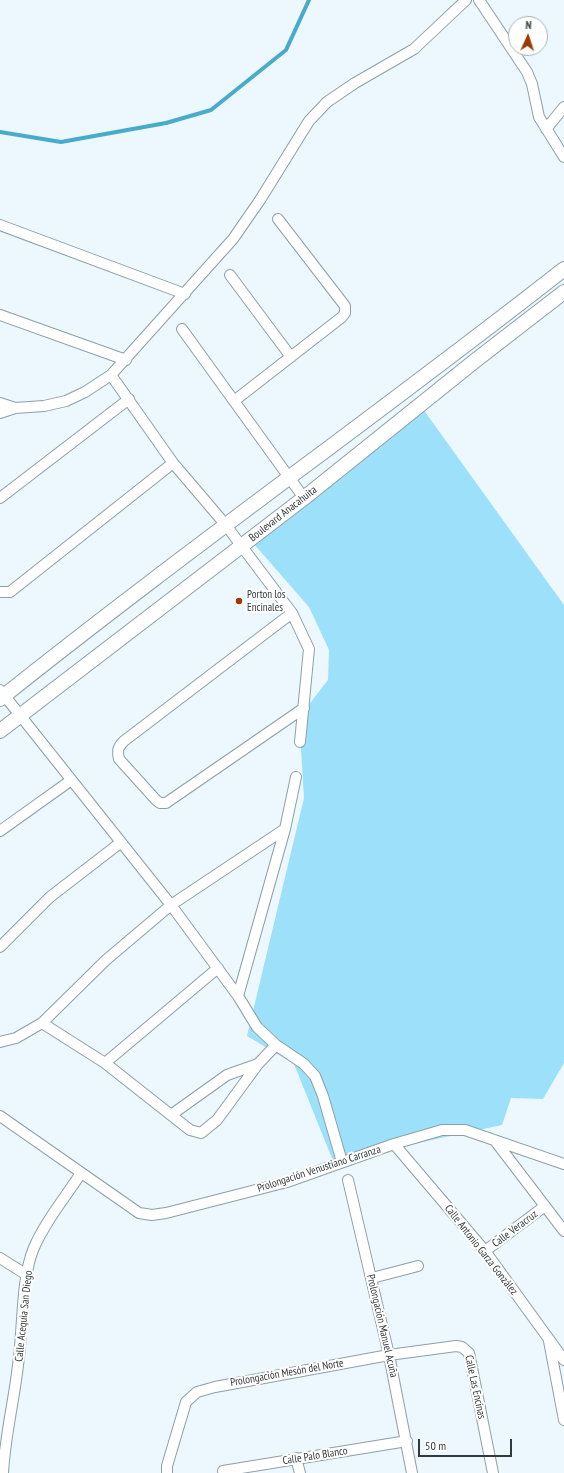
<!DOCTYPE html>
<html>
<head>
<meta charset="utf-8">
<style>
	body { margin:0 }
	#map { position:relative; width:564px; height:1473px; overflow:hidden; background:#ecf8fd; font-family:"PT Sans Narrow",sans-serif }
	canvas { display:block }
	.north { position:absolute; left:508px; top:16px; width:40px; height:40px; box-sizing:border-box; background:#fff; border:1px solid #adb0b1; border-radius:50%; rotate:3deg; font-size:11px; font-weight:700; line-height:16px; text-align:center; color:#31393c }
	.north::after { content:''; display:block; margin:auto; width:14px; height:18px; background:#9d3903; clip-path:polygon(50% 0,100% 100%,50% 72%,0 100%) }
	.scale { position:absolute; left:418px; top:1439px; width:94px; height:18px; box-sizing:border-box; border:2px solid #31393c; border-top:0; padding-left:5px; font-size:12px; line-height:14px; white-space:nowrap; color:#31393c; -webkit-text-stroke:3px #fff; paint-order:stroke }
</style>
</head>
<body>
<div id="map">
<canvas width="564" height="1473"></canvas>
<div class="north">N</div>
<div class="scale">50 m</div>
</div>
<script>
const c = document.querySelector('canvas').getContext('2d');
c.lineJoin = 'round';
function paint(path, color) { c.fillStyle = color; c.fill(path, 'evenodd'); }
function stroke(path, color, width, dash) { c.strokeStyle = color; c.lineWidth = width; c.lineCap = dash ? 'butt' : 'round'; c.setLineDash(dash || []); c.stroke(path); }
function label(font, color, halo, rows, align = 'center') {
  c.font = font + ' "PT Sans Narrow",sans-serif'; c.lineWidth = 4; c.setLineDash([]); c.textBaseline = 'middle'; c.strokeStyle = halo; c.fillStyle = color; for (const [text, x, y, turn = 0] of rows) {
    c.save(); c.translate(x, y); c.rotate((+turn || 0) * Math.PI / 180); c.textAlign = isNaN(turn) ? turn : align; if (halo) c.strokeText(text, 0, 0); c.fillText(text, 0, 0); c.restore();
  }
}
const green = new Path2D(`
	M423,409L564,605V1063L543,1099L511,1098L502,1125L333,1161L294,1064L247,1036L304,798L299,717L328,680L329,650L309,607L246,535Z`);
const stream = new Path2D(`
	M0,132L61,142L166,123L211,110L286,50L309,0`);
const street = new Path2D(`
	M479,0L527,72L532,84L539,117L564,157
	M546,129L564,107
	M0,225L185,294
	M230,275L291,357
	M0,315L126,360
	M182,329L304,498
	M111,375L173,463L225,524L292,613L309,649L300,742
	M234,401L342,317L345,313V306L278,219
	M0,403L15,408
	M0,413L15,408L44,406L66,401L85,392L111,375L233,239L260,200L309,121L327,102L355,83L414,49L466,0
	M0,498L129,399
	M0,592H10L173,463
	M292,613L124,741C118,747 117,750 119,759L156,800L160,803H166L304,708
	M0,690L171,905L238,996L257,1027L276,1045L304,1064L315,1076L323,1096L342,1162
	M0,831L70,781
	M0,947L50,897L120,843
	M238,996L285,829L296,777
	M42,1023L105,1063L190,1130L201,1133L217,1120L258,1064L276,1045
	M0,1042L16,1038L42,1023L106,960L171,905L285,829
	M105,1063L218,968
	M171,1115L227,1075L258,1064
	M0,1116L139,1213L152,1215L166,1213L287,1182L394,1144L442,1130H465L564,1164
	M496,1142L564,1231
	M394,1144L485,1251L564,1360
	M348,1180L389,1355L412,1473
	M485,1251L545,1206
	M0,1258L27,1275
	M372,1278L418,1266
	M549,1341L564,1420
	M296,1458L300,1473
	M223,1471L407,1441
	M3,1473C5,1436 14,1401 18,1365C23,1332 21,1280 33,1250C44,1223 65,1198 81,1173
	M167,1473V1466L186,1402L197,1392L215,1387L389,1355L456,1346L462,1347L469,1353L493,1473`);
const secondary = new Path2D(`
	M0,699C185,551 378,415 564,269
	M0,731L304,498L476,360L564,292`);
const markers = [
	[239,601,4,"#9d3903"]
];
const streetNames = [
	["Boulevard Anacahuita",283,514,-38],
	["Prolongación Venustiano Carranza",319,1169,-18],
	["Calle Veracruz",515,1229,-37],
	["Calle Antonio Garza González",481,1250,52],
	["Calle Acequia San Diego",24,1316,-84],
	["Prolongación Manuel Acuña",382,1326,77],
	["Prolongación Mesón del Norte",287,1373,-10],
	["Calle Las Encinas",475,1387,78],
	["Calle Palo Blanco",315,1456,-9]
];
const poiNames = [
	["Porton los",247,595],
	["Encinales",247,608]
];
paint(green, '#9ce1f9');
stroke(stream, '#48abca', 4);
stroke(street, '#8ca0a7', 12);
stroke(secondary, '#8ca0a7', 16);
stroke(street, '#fff', 10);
stroke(secondary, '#fff', 14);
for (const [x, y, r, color] of markers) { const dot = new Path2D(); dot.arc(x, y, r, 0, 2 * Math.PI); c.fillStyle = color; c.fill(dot); stroke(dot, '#fff', 1.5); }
label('11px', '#31393c', '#fff', streetNames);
label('11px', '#31393c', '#fff', poiNames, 'left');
</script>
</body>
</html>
